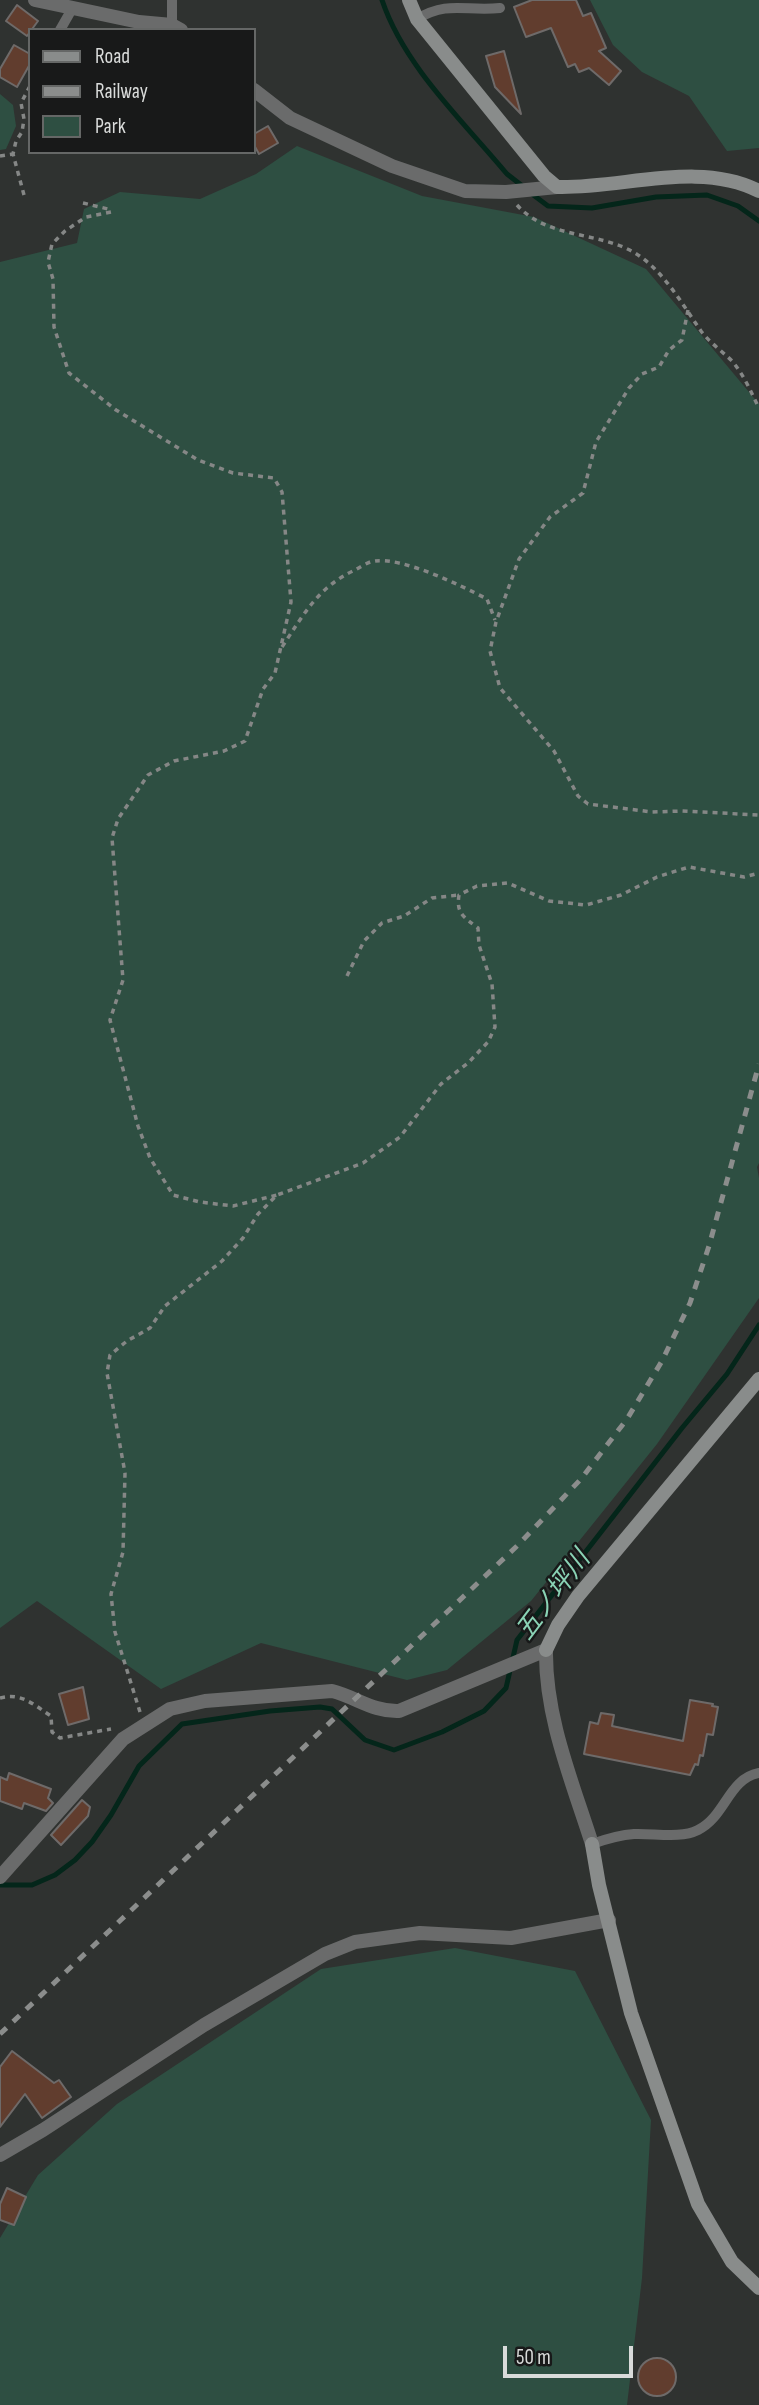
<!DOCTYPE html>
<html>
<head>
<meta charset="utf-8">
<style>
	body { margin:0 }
	#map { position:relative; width:759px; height:2405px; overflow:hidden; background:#2f3230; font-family:"Sofia Sans Condensed",sans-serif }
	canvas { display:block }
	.legend { position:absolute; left:28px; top:28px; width:228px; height:126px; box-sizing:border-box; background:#181919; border:2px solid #656766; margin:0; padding:9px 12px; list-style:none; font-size:21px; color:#d9dbda }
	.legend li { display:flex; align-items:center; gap:14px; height:35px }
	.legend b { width:35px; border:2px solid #656766 }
	.scale { position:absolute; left:503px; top:2346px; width:130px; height:32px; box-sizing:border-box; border:4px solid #d9dbda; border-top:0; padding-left:9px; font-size:21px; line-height:24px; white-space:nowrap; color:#d9dbda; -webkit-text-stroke:5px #181919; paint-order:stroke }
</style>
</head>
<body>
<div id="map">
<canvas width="759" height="2405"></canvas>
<ul class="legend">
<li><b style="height:9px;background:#898c8b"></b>Road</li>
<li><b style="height:9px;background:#8b8d8c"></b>Railway</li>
<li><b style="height:19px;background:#2e4f42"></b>Park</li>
</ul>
<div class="scale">50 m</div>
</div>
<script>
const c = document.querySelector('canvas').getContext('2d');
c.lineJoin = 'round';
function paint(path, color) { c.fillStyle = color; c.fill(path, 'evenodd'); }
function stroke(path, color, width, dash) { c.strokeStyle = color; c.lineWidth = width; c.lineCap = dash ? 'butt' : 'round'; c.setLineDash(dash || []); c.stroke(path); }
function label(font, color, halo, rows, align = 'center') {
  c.font = font + ' "Sofia Sans Condensed","Noto Sans JP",sans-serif'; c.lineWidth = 5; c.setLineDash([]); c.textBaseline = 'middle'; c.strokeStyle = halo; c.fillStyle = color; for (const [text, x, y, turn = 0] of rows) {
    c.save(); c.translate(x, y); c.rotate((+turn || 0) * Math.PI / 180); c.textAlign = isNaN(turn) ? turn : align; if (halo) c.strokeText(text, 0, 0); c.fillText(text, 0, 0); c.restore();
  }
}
const green = new Path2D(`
	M590,0H759V148L727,151L689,96L642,72L613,45Z
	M0,94L13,105L16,126L6,149L0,150Z
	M297,146L422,196L534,217L646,269L759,404V1163L757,1167L759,1178V1298L657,1444L531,1601L447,1670L407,1680L261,1643L161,1689L37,1601L0,1628V262L77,243L84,209L120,192L200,199L256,174Z
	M455,1948L575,1971L651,2120L642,2278L627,2405H0V2238L38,2175L117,2104L321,1969Z`);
const stream = new Path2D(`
	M382,0C404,66 463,121 507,174L525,188
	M532,194L548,206L592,208L656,197L707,195L738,206L759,221
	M0,1885H32L55,1875L75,1860L92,1842L111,1815L139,1766L182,1724L270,1711L320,1707L332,1709L365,1740L394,1750L442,1732L484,1711L506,1688L517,1640L682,1428L727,1374L759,1325`);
const building = new Path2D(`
	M532,0H576L583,16L591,13L606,48L599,51L621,71L609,85L589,68L579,72L575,64L568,67L551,28L526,37L514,7Z
	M17,5L38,21L27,36L6,21Z
	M14,45L30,54V64L17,87L0,77V69Z
	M504,51L521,114L495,87L486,56Z
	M268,126L278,143L259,154L254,145V134Z
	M83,1687L89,1719L68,1725L59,1694Z
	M690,1700L713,1704L712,1706L718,1707L713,1735L707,1734L703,1756L700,1755L698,1765L695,1764L690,1775L584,1754L590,1722L598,1724L601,1713L614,1715L612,1726L683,1741Z
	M9,1773L51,1789L48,1798L53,1803L46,1811L24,1803L22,1809L0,1801V1777L7,1780Z
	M82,1800L90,1807L88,1816L61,1845L51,1835Z
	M12,2051L54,2083L59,2080L71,2097L42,2118L25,2094L0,2127V2067Z
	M7,2188L26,2197L14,2225L0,2220V2204Z
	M638 2377a19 19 0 1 1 38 0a19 19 0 1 1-38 0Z`);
const path = new Path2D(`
	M0,156L13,154
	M24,195L13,154L16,141L22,132L24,119L21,103L30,86
	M83,203L108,209L111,212L86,217L65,231L52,244L48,262L53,279L54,327L69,373L116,410L198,460L233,473L274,478L282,492L291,602L275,673L263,689L245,741L224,751L174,761L148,775L118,819L112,838L123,980L110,1020L138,1126L150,1158L173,1195L200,1202L233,1206L277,1195
	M517,205C547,239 598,231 635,253C664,271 682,304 701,331C710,343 722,351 732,361C744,375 751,392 759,408
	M688,310L682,340L669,350L659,367L642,374L629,388L596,442L583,493L550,517L519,559L496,622L490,651L500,688L554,751L578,796L588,804L652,812L682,811L759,815
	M282,647C304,614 318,587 355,570C361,567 369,561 375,561C403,557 462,586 487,599L495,620
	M347,976L364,941L382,923L404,916L432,898L459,895
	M0,1698C21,1692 34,1705 51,1716L52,1732L60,1738L111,1729
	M140,1712L115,1632L111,1594L123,1552L125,1473L107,1373L110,1355L127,1341L150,1328L165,1306L222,1261L243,1238L258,1214L277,1195L363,1163L400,1137L441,1084L468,1063L488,1042L495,1027L492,984L479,945L478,928C464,917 456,914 459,895L477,886L508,883L549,901L586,905L621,895L657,877L689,867L744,877L759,873`);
const lane = new Path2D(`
	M417,19C449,0 466,12 500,8
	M172,25V0
	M60,30L72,9
	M592,1844C606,1839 618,1835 634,1834C654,1833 680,1839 698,1830C726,1816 728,1779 759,1773`);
const street = new Path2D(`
	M35,0L139,22L172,25L181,30
	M254,90L290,118L392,166L465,191L506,192L557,187
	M0,1877L123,1739L170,1709L205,1701L332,1691C356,1697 373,1712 399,1711L546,1650C545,1717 572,1781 592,1844
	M0,2155L43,2130L204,2025L325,1954L355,1942L420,1933L511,1938L609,1920`);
const secondary = new Path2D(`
	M409,0L417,19L544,176L557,187C622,189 699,160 759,191
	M546,1650L558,1625L578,1596L759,1379
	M592,1844L599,1885L631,2013L698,2204L732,2262L759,2288`);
const rail = new Path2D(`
	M0,2034L517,1546L581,1479L627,1419L662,1361L690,1303L709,1246L759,1064`);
const waterNames = [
	["五ノ坪川",554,1596,-53]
];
paint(green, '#2e4f42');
stroke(stream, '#04261a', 5);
paint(building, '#613d2e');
stroke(building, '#6e6a69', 2);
stroke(path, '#858786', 3.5, [5, 5]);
stroke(lane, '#6a6b6b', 10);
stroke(street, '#6a6b6b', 14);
stroke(secondary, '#898c8b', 14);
stroke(rail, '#8b8d8c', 5, [9, 9]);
label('italic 26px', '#8ad3b5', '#181919', waterNames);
</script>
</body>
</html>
